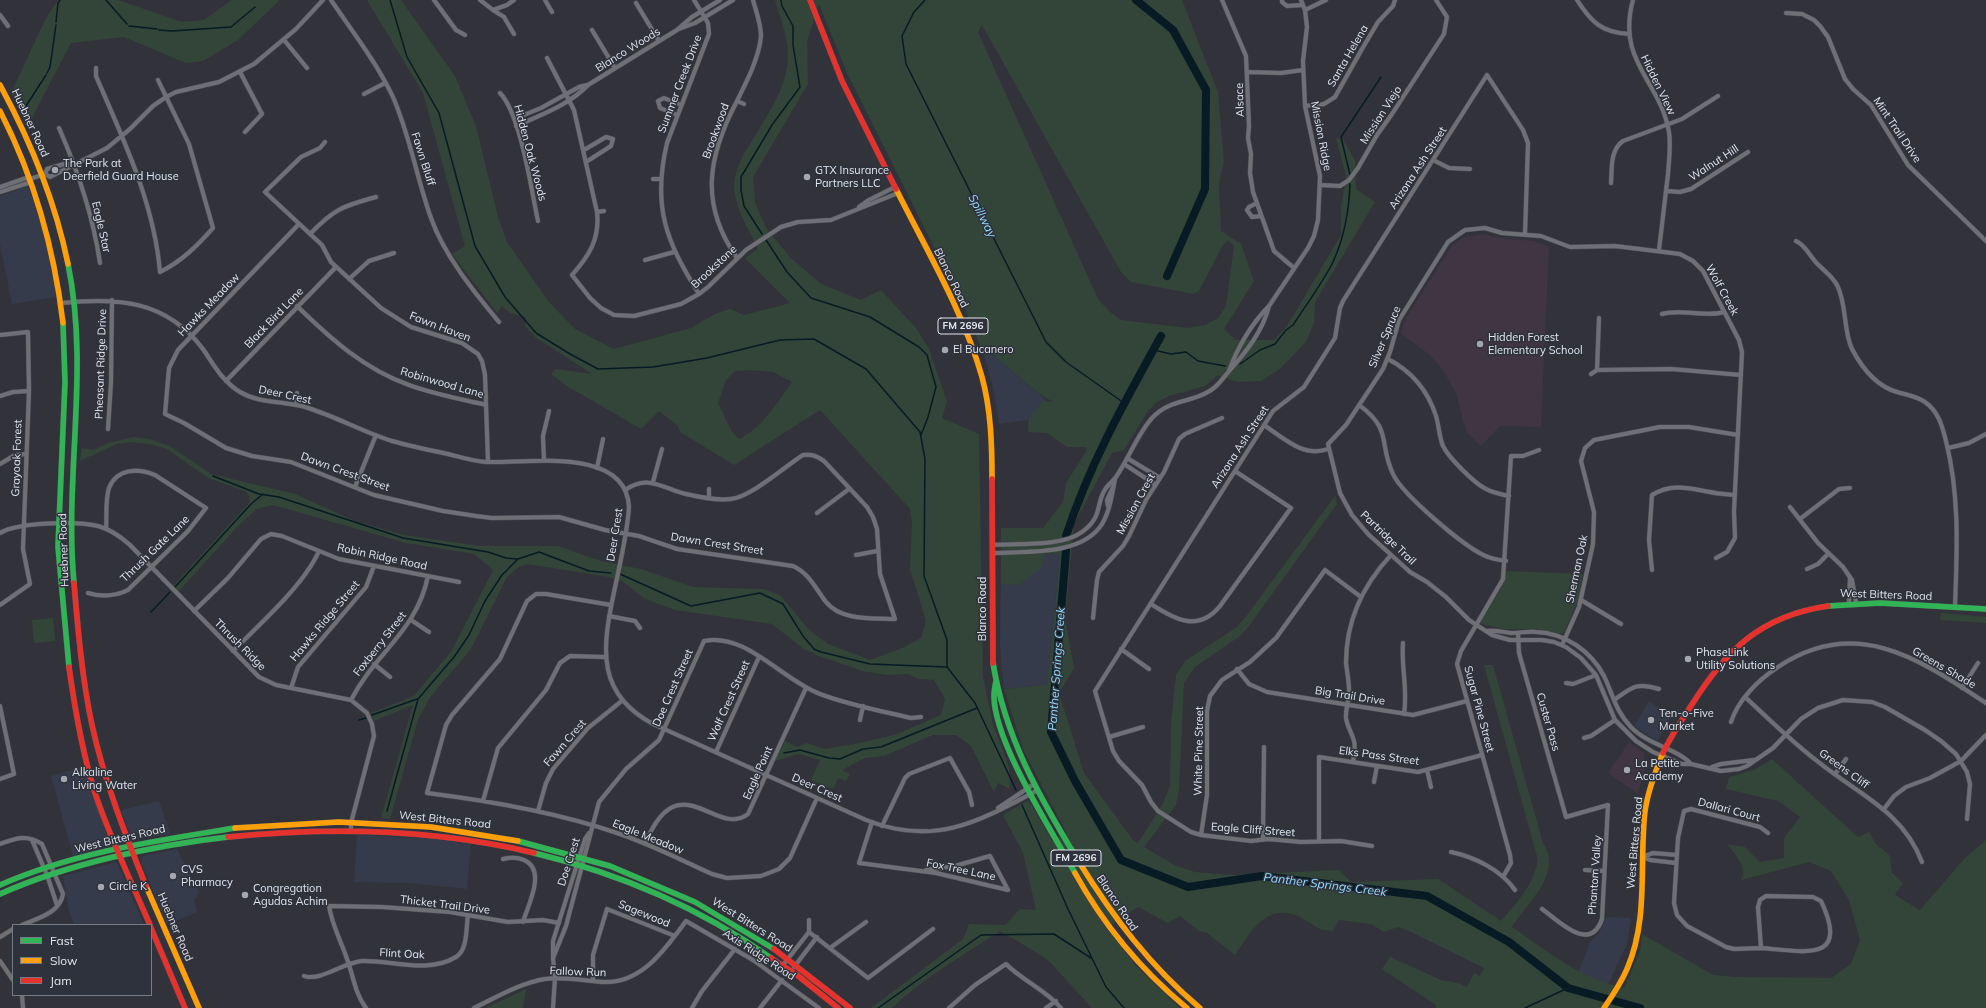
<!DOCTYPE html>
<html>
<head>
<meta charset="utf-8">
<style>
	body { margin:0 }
	#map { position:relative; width:1986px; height:1008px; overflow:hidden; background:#32333a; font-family:Mulish,sans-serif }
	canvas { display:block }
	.legend { position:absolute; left:12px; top:924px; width:140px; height:72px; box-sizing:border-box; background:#2e323d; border:1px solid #767a83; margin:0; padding:5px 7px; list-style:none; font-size:12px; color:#e3e6ec }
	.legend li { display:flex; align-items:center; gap:8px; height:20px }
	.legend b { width:20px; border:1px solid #767a83 }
</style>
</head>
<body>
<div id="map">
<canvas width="1986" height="1008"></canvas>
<ul class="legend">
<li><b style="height:5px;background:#30b455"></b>Fast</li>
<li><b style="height:5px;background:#ff9f0a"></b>Slow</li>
<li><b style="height:5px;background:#e5322d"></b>Jam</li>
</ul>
</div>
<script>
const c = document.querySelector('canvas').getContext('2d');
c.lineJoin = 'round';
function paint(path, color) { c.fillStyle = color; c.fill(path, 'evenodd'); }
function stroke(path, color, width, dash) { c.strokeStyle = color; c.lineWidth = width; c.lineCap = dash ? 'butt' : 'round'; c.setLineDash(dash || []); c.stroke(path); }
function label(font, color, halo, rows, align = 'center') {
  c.font = font + ' Mulish,sans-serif'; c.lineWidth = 3; c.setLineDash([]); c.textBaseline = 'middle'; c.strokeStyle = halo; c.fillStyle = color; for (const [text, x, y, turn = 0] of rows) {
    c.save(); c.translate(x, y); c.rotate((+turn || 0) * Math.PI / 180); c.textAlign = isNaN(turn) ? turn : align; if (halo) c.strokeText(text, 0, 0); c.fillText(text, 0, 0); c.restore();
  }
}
const built = new Path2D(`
	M28,186L41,224L51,263L56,297L12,304L0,244V196Z
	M992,354L1063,415L999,424L993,387L984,355Z
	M1060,553L1047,685L1004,689L1000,646L1001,558Z
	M1649,701L1672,717L1657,741L1634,726Z
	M86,766L108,841L102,848L73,856L51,776Z
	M159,801L170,834L132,840L121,810Z
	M357,835L435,839L471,844L467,889L410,883L354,882Z
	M177,849L199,893L194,900L197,912L167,925L141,862L143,856Z
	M117,862L144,925H74L69,911L63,876Z
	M1606,917L1631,918L1627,944L1608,985L1578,973L1590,942L1599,933Z`);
const education = new Path2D(`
	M1483,234L1499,238L1534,241L1549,247L1541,427L1500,426L1481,446L1466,431L1456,393L1443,370L1430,355L1400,333L1406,318L1451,247L1462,238Z
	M1629,742L1644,753L1645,768L1638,794L1608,773Z`);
const green = new Path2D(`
	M58,0H118L182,22L204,20L232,0H280L238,40L203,61L186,63L124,37L71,43L27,127L11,93L46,18Z
	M367,0H401L455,76L476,126L498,217L507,242L549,302L575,329L614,349L691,328L715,314L730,309L744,315L790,303L745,258L758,249C748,228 736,211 734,187C734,170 744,153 753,139C770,111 793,79 787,44C785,29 779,14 775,0H1182L1218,92L1224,161L1219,183L1221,231L1241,244L1254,281L1224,329L1236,340H1274L1287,326L1341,235V207L1346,176L1336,138L1343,139L1355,161L1356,189L1375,202L1315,302L1314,323L1306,342L1280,369L1261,381L1238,382L1218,375L1205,386L1169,396L1157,402L1148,411L1124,450L1112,453L1074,524L1065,619L1074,668L1059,693L1084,773L1133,840L1138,843L1162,805L1170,786L1171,722L1176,675L1185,661L1237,627L1247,615L1335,496L1337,504L1249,626L1240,636L1195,667L1184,683L1179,789L1176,805L1144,847L1174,865L1195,872L1232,875L1339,870L1351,882L1438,879L1501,921C1518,902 1533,885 1538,860L1484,665H1493L1543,843C1564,873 1526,904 1512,927C1547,951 1581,979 1624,988L1640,952L1642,934L1713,975L1737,977L1831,978L1851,964L1860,940L1849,900L1831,871L1809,862L1741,880C1749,867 1734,854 1727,844L1745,847L1760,862L1784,858V838L1800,817L1778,801L1726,789L1729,777L1754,770L1772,759L1858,837L1869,832L1876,844L1890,856L1892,873L1903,883L1895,895L1920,910L1964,859L1986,840V1008H1436V1005L1382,969L1390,957L1441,980L1458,983L1467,987L1474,973L1480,976L1484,968L1409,931L1398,927L1384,932L1371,924L1339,920L1333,931C1328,930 1322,930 1318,928C1311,924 1304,918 1296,915C1264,905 1251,932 1235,955L1207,933L1199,931L1180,916L1168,923L1138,907L1106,928L1136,966L1180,1008H1092L1047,959L1000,931C963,955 924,978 892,1008H871L963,939L969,924L1005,925L1020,909L1036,910L1023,853L1003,815L1027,801L1031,804L1052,841L1066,832L1023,749L1004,689L1047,685L1060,553L1045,554L1041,568L1019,585L1001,584V528H1043L1063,502L1066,483L1087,450L1085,447H1067L1047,433L1028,432L1029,418L1043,401L1053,402L1038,393L992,354L984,355L966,311L847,73L819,4L807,41L808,84L753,177L755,202L766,228L791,258L821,284L861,300L881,290L916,328L928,347L947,401L942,418L979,434L983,677L993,724L1009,767L1010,789L998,783L994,792L971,746L956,735H933L884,756L865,758L842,770L850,774L846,781L838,778L833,789L811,780L820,760L798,754L775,761L785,741L797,747L807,743L824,749L855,744L894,735L941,715L945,699L934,680L919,679L908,674L887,675L862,671L819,656L804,649L772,624L675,610L645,599L622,581L609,577L527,564L517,568L507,577L471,649L431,696L418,719L390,819L381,818L413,705L374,721L371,713L414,696L452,650L493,570L474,554L406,543L273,505L257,509L239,525L178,592L172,587L249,503L250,499L247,492L208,478L167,449L149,444L131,442L117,444L80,461L82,448L94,450L108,443L133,437L149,439L170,446L211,474L295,494L355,521L404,535L479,546H558L601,561L641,569L693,587L763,589L780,595L810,631L828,644L870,660L902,648L921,638L926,621L910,569L912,523L910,509L820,410L734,465L680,432L678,426L659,411L641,429L567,386L551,374L556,369L592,374L535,337L525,326L526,317L510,313L502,306L497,313L452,254L465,246L423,93ZM982,25L1121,272L1131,282L1194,294L1199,291L1223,245L1228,240L1234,246L1226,306L1218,318L1205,325L1187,328L1121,320L1110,312L1098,299L978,32ZM751,370L773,372L792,382C777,403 762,428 739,439L732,432L718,403L726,380L735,371Z
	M1506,571L1583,574L1578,601L1564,632L1561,634L1536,629H1504L1481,624V621L1501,589Z
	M1941,613L1986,617V623L1940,620Z
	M53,618L55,641L34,643L32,620Z
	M526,989L523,1008H486Z`);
const stream = new Path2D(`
	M106,0L127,24
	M390,0L407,57L439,113L475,246L505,297L536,333L570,354L598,369L653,367L707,358L780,340L814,339L866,369L920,432L925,459L924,576L947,640V667L975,703L1016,790
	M925,0L914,12L902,36L906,64L1046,342L1066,362L1124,403
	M56,22L58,3L60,0
	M129,26L157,29
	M159,30L172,31L231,27L255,7
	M47,73L50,67L56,25
	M22,112L46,75
	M1350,175L1341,137L1381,77
	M762,234L744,206L741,190V177L772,125L800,87L793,45V26L782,6L781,0
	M766,240L787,272L811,298L870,317L919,347L927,355L936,387L928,417L921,435
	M1154,350L1171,354L1186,352L1198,361L1225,366
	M1240,364L1260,350L1275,344L1286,330L1293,325C1306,305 1322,284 1333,262C1344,238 1349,210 1350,184
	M213,476L259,494L279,497L403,538L488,552L506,558L517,559
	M620,574L691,606L760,593L783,604L803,636L814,649L821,652L870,664L946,667
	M175,587L251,504L263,494
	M151,612L170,592
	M372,715L417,699
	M359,720L366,718
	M784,753L800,750L829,758L840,759L863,749L881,747L977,708
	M1022,805L1068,909L1106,987L1124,1008
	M387,811L418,699L454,657L469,635L485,601L502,575L518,559L539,552L589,571L611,573
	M878,1008L981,935L1054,934L1091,958
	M1525,1008L1568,988`);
const river = new Path2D(`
	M1136,0L1173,30L1206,90L1205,189L1167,276
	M1066,536C1089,465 1125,401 1161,336
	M1066,551L1051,732L1075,781L1121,860L1188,887L1262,876L1427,896L1509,942L1568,988L1640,1008`);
const street = new Path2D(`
	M331,0C352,31 377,63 393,97C410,136 417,179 431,218C444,255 474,292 499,322
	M434,0L456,30L465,35
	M480,0L493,10L507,5L514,0
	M545,0L552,12
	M694,0L708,23L709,34L667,143C652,207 666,241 699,294
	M1222,0L1246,56L1249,126L1248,138L1251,154L1250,173L1253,192L1274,251L1294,268
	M1282,0V2L1287,6L1303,5
	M1577,0C1591,22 1602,33 1630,34
	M1633,0C1616,62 1660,80 1669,132C1671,146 1669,160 1668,174C1665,200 1662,225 1659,250
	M636,3L659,41
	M493,10L504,17L514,34
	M1305,10L1326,0
	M1786,13L1802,14L1814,20L1820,26L1828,37L1845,79L1853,89L1871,105L1908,165L1986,241
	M0,15L8,26
	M679,29L695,23L733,0
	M592,30L615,68
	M284,40L307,68
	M547,58L574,110L597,212C600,239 589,256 572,275L590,298L601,308L614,315L634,316L681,304L699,294L708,287L746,250L781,227L798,222L831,220L898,193
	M96,68V76C123,139 154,202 160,272C182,261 197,246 213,228L189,144L158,80
	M240,72L262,114L245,132
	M1248,72L1281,73L1303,70
	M500,93C521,115 531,189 538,221
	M364,94L385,83
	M737,101L744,104
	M1305,106L1324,104L1335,97L1362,49L1378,22L1393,6L1395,0
	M677,115L660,108L658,101L664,98L681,105
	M514,119L541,108L579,87L587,85
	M516,126C541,115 569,105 588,85L677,30L692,17L720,0
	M59,128C78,171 93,216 100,263
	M325,142L320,148L301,157L265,192L322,245L331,262L381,308L411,327L462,343L478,354L482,361L485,375L488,462
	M584,150L606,137L613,139L611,146L586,162
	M1433,160L1449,168L1470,169
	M45,174L50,177L107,148L130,129L153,106L166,97L176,92L219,82L254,64L296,29L323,0
	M653,179H660
	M1611,183C1612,168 1610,150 1623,141L1682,119L1718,96
	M1320,185L1340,186L1349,180L1358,168L1377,135L1392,114L1444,34L1447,17L1436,0
	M0,187L26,178L29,180
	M1666,191L1680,192L1691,189L1748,152
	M0,192L28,183L30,179L45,174L47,169L64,164H73
	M1257,203L1249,207L1247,210L1252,217L1261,216
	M859,207L869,200L895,187
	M597,212L604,211
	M299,224L178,350L169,368L165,414L184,423L226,448L252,456L291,462L374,495L443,511L476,516L492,518L559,517L605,530L639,536L677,549L793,566C810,574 815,588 826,602C841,621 873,618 895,619L880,574L877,529L873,517L867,507L824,461C817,456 812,454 803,455C784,467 751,497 731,499C717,501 699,497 686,494C662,488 649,474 625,490
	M310,234C334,209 343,206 376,197
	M1796,241C1805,245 1808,253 1814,260C1821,269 1831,274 1837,285C1847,304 1843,330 1852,349C1862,368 1876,386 1897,392C1907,395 1916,396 1925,402C1939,412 1942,426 1946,441C1960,497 1957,551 1955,607
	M737,258C699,204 708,156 737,101C747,81 759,58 761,36C761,24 756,11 753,0
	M645,260L674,252
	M349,279L369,261L394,253
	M61,303C117,297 166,300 203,349C214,365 222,381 240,392C262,405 286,400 308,408C337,417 363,432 392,441C410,446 429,450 448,454C460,457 473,461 486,462C525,464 626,445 629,507C627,537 619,567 613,597C602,650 597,694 653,724L866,820C934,847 978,822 1038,790
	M297,306C331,339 364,369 409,385C433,394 461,399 486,405
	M1662,314C1682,308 1704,318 1724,312
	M0,335L28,332L29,391L23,549L30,584L0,605
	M1388,359C1411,371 1428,391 1436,416C1439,426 1439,436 1443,446C1449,458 1474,483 1486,489C1493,493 1501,494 1509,496
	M1597,370L1599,318
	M1229,371C1237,348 1252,323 1269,306L1308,248L1314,236L1318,220L1320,176L1305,106L1303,61L1307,27L1305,10L1301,0
	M1591,374L1597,370L1671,369L1741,375
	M226,381L336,267
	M0,396L13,392L29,391
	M296,405L297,393
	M1359,405C1393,430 1378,442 1393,474C1402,494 1466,549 1488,557C1493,559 1500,560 1506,561
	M1264,425C1283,438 1304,458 1328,449
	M108,429L111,382L112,300
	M1948,448L1969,443L1986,434
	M1127,458L1160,478
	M544,460L543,436L549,411
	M0,464L15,455L26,454
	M1124,464L1156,485
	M597,468L603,439
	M653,482L662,449
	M355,487L376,435
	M709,497V489
	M1108,506L1107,500L1113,487
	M1790,507L1818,543L1843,567L1852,580L1856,602
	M817,513L849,489
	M1800,519L1839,489L1850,488
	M0,533C18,522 77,521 98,526C110,529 121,537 130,545L259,677L276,685L351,700L367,713L372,724L374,736L351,823V830
	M993,545C1018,543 1062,547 1082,532C1104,516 1095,503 1106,488C1109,484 1113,481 1116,477C1129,458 1137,435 1152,418C1169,400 1187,403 1206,393C1217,388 1222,379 1230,370C1246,352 1263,331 1269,306
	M993,553C1027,551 1082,556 1102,524C1110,511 1112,494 1115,479
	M856,555L877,551
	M1716,558L1727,552L1735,538L1734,511L1742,352L1739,340L1703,271L1693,261L1680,254L1615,246L1570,247L1541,236L1502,233L1485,228L1465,230L1448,242L1399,320L1390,352L1383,369L1346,425L1328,444L1340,493L1352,515L1368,534L1410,572L1427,582L1446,597L1469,620L1492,635L1510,640H1542L1554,642L1566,647L1581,658L1596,675L1615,720L1636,741L1653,752L1682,764H1691L1721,771L1739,769L1747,766L1773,748L1801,719L1818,708L1843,700L1872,702L1885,707L1925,730L1941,741L1956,754L1967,772L1970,784L1967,819
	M1807,569L1818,564L1828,554
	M1652,570L1649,540L1652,495C1672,483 1688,488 1710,492C1718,494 1727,494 1735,495
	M88,593C101,597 116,596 128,590L188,531L206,508L155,475C138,468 117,468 109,488C105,501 107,516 106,529
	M1581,600L1621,624
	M1849,602L1850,577
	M1151,604C1174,619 1198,633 1220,606L1291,508L1235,471
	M611,605L546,594H536L527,601L500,659L452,715L446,725L427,793C491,801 556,812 617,833C650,844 681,860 712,874L727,878L761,876L779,869L790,858L817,798
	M194,611L228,578L261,539L271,534L282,536L339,559L459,582
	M609,616L635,621L640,628
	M1093,618L1097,580L1099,572L1123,546L1129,536L1146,500L1164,472L1179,439L1185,434L1222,418
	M411,620L429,632
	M1487,631C1495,630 1503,632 1511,633C1519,633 1528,631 1536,632C1565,633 1591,651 1604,676C1613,695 1616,712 1631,727C1648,745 1678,749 1691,764
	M1518,633L1519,653L1566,817L1608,805L1602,919C1590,954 1559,921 1542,909
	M1403,643C1401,667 1408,690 1404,714
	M1562,645L1579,607L1593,544L1594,512L1581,461L1585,448L1594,440L1660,427H1689L1738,435
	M1121,649L1149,669
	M233,651C259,625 304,585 319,551
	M374,664L390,677
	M1237,669L1249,684L1267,692L1413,715L1467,701
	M1566,683L1573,684L1596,675
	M291,688L298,667L366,587L374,566
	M1962,688L1978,663
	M1745,697C1770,720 1794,744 1821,764C1860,795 1903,812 1922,862
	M351,700C375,653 417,631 428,576
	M1614,700C1632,687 1636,682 1659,689
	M0,706L14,774L0,779
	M860,720L863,706
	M1731,722C1738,700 1758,680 1778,667C1856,615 1919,659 1986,703
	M1109,737L1143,727
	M1584,738L1591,736L1615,720
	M716,752L759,657
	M1353,762C1354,755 1356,748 1354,741C1352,733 1347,726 1346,718C1345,708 1350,700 1349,690C1349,681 1347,672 1346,663C1346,622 1363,585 1391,555
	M1712,767L1721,764L1754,760
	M1427,770L1431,787
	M1835,774L1846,759
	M1374,782L1377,766
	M483,801L498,748L546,690L560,663L570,656L605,657
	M998,808L1034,784
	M1884,809L1894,796L1906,787L1930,778L1961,761L1986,735
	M538,811L546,783L553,769L588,728L623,700
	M872,822L859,863L936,873L1008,890
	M882,826L905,778L909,774L950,758L969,792L972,805
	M1201,835L1207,795V711L1210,696L1222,680L1250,662L1276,638L1325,570L1361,597
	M32,840L47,875L57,905
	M1263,840L1264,747
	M1319,841V757L1418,772L1482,755
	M0,844C16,838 27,834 42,844L63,894C60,913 38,918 22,925
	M645,844C679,761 716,839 748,814L806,688
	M1372,846L1341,841L1301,842L1268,839L1251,841L1201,835L1191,832L1158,811L1151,802L1142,785L1119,761L1113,751L1095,691L1273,411L1304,387L1335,338L1340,308L1343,301L1487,75L1523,130L1528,143L1525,234
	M1451,852C1475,857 1501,870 1515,890
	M503,859C511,857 517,857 524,860C547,870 528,905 523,922
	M1676,863L1650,860L1642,857L1653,853L1677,855
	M926,870L955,866L990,856L1008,890
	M1585,870L1604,871
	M1503,877L1511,863L1510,855L1457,664L1461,651L1503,579L1511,456H1523L1539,450
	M1766,896L1813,897L1821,901C1851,964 1803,951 1761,948L1758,907L1760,900Z
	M809,920V932L868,978L933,929
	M0,937L13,929
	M830,948L866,922
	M1761,948L1734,949L1726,947L1687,926L1677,915L1674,903L1678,838L1684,811L1691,809L1760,827L1768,833
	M553,958L566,926L599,802L626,769L659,740L704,641C746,632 782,680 820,694C849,705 881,711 911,718L921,717
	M0,961L13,980
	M783,965L809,932
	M794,967L817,937
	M304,976C320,982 344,962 362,961C392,960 428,974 456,957C468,950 466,927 468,915
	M593,981V955L607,909L675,936
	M22,995L23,1008
	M366,1008C356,995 354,980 349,965C343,945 332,926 329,906L382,907L450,912L508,922L543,920L559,923
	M474,1008C497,997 520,983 545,979C565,976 583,981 603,982C642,984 666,948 686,921L753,960L819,1008
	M553,1008L555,978L553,958V941L585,839L589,833
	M692,1008L702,991L735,949
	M760,1008L782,980
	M949,1008L975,985L1006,964C1023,981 1046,990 1061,1008
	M1046,1008L1056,1001`);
const fast = new Path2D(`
	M68,264C90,370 64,476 74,583
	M63,323L65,382L58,547L69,667
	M1828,606L1880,603L1986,609
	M993,663C1005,738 1040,798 1079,862
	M996,681C995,686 994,691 994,696C994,742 1052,831 1075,873
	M518,841L610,866L695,902L774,949
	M534,853C618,873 700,908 771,958
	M0,885C75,852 155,841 235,828
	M0,894C67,864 156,845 228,837`);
const slow = new Path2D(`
	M0,85C31,142 55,200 68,264
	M0,111C35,179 54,248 63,323
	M896,189C926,249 964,313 982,377C991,410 992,445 992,479
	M235,828L339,822L431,827L518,841
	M1079,862C1113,917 1150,966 1200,1008
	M1075,873C1103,924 1142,971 1187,1008
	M146,886L199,1008
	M1604,1008C1613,995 1621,983 1627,969C1649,919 1639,863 1645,811C1648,791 1655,772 1663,753`);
const jam = new Path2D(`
	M810,0L842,81L896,189
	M992,479L993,663
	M74,583C78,630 82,678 92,725C104,780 125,834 146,886
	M69,667C75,710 82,752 95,793C110,838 131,881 150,925
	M1663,753C1671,736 1681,721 1691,706C1726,650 1760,616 1828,606
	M228,837C330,827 435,829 534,853
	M151,928L185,1008
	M774,949L850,1008
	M771,958L797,975L838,1008`);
const markers = [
	[55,170,4,"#a5a7ae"],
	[807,177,4,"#a5a7ae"],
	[1480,344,4,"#a5a7ae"],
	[945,350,4,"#a5a7ae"],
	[1688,659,4,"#a5a7ae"],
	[1651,720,4,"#a5a7ae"],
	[1627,770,4,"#a5a7ae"],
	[64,779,4,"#a5a7ae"],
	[173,876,4,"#a5a7ae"],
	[101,887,4,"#a5a7ae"],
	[245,895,4,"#a5a7ae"]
];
const shields = [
	[963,326,50],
	[1076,858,50]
];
const shieldNames = [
	["FM 2696",963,326],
	["FM 2696",1076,858]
];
const streetNames = [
	["Blanco Woods",628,50,-32],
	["Santa Helena",1348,56,-60],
	["Summer Creek Drive",680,84,-69],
	["Hidden View",1658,85,64],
	["Alsace",1240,100,-92],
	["Mission Viejo",1381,115,-57],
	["Huebner Road",30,123,65],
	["Mint Trail Drive",1897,130,56],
	["Brookwood",716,131,-70],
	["Mission Ridge",1321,136,79],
	["Hidden Oak Woods",530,153,75],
	["Fawn Bluff",423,159,72],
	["Walnut Hill",1714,163,-33],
	["Arizona Ash Street",1418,168,-57],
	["Eagle Star",101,227,77],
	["Brookstone",714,267,-43],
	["Blanco Road",951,278,64],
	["Wolf Creek",1722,290,61],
	["Hawks Meadow",209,305,-46],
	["Black Bird Lane",274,318,-46],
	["Fawn Haven",440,327,21],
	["Silver Spruce",1385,337,-67],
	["Pheasant Ridge Drive",101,364,-88],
	["Robinwood Lane",442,383,16],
	["Deer Crest",285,395,12],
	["Arizona Ash Street",1240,447,-57],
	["Grayoak Forest",17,458,-88],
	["Dawn Crest Street",345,472,20],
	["Mission Crest",1136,504,-61],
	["Deer Crest",615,535,-81],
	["Partridge Trail",1388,538,44],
	["Dawn Crest Street",717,544,9],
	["Thrush Gate Lane",155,549,-44],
	["Huebner Road",64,550,-92],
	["Robin Ridge Road",382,557,12],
	["Sherman Oak",1577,569,-78],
	["West Bitters Road",1886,595,2],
	["Blanco Road",983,609,-90],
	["Hawks Ridge Street",325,621,-50],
	["Foxberry Street",380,644,-52],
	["Thrush Ridge",240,645,45],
	["Greens Shade",1944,668,30],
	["Doe Crest Street",673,688,-66],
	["Big Trail Drive",1350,696,9],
	["Wolf Crest Street",729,701,-66],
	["Sugar Pine Street",1479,709,75],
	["Custer Pass",1548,722,74],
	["Fawn Crest",565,743,-49],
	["White Pine Street",1199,751,-89],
	["Elks Pass Street",1379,756,8],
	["Greens Cliff",1844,769,36],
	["Eagle Point",758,773,-66],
	["Deer Crest",817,788,24],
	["Dallari Court",1729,810,15],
	["West Bitters Road",445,820,6],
	["Eagle Cliff Street",1253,830,4],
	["Eagle Meadow",648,837,22],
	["West Bitters Road",120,839,-13],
	["West Bitters Road",1635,843,-85],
	["Doe Crest",569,862,-72],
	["Fox Tree Lane",961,870,12],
	["Phantom Valley",1595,875,-86],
	["Blanco Road",1117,903,56],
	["Thicket Trail Drive",445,905,7],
	["Sagewood",644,914,22],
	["West Bitters Road",752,925,32],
	["Huebner Road",175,927,67],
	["Flint Oak",402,954,3],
	["Axis Ridge Road",759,955,33],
	["Fallow Run",578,972,2]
];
const poiNames = [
	["The Park at",63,164],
	["Deerfield Guard House",63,177],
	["GTX Insurance",815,171],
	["Partners LLC",815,184],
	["Hidden Forest",1488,338],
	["Elementary School",1488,351],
	["El Bucanero",953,350],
	["PhaseLink",1696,653],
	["Utility Solutions",1696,666],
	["Ten-o-Five",1659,714],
	["Market",1659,727],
	["La Petite",1635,764],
	["Academy",1635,777],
	["Alkaline",72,773],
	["Living Water",72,786],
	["CVS",181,870],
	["Pharmacy",181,883],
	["Circle K",109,887],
	["Congregation",253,889],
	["Agudas Achim",253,902]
];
const waterNames = [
	["Spillway",982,216,63],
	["Panther Springs Creek",1057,669,-86],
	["Panther Springs Creek",1325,885,7]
];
paint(built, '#353b4a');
paint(education, '#3f3543');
paint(green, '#334438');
stroke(stream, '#071b25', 1.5);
stroke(river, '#071b25', 8);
stroke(street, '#4f5055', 5);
stroke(fast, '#4f5055', 6);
stroke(slow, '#4f5055', 6);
stroke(jam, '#4f5055', 6);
stroke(street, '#6f7075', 4);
stroke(fast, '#30b455', 5.5);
stroke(slow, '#ff9f0a', 5.5);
stroke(jam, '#e5322d', 5.5);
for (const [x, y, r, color] of markers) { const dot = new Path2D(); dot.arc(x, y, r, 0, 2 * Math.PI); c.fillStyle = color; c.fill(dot); stroke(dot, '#2e323d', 1.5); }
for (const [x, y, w] of shields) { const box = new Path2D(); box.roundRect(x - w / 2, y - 8, w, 16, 3); c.fillStyle = '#2e323d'; c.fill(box); stroke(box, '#e3e6ec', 1); }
label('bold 10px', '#e3e6ec', null, shieldNames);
label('11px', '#e3e6ec', '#2e323d', streetNames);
label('11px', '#e3e6ec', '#2e323d', poiNames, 'left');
label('italic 12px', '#91dcfe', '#2e323d', waterNames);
</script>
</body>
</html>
